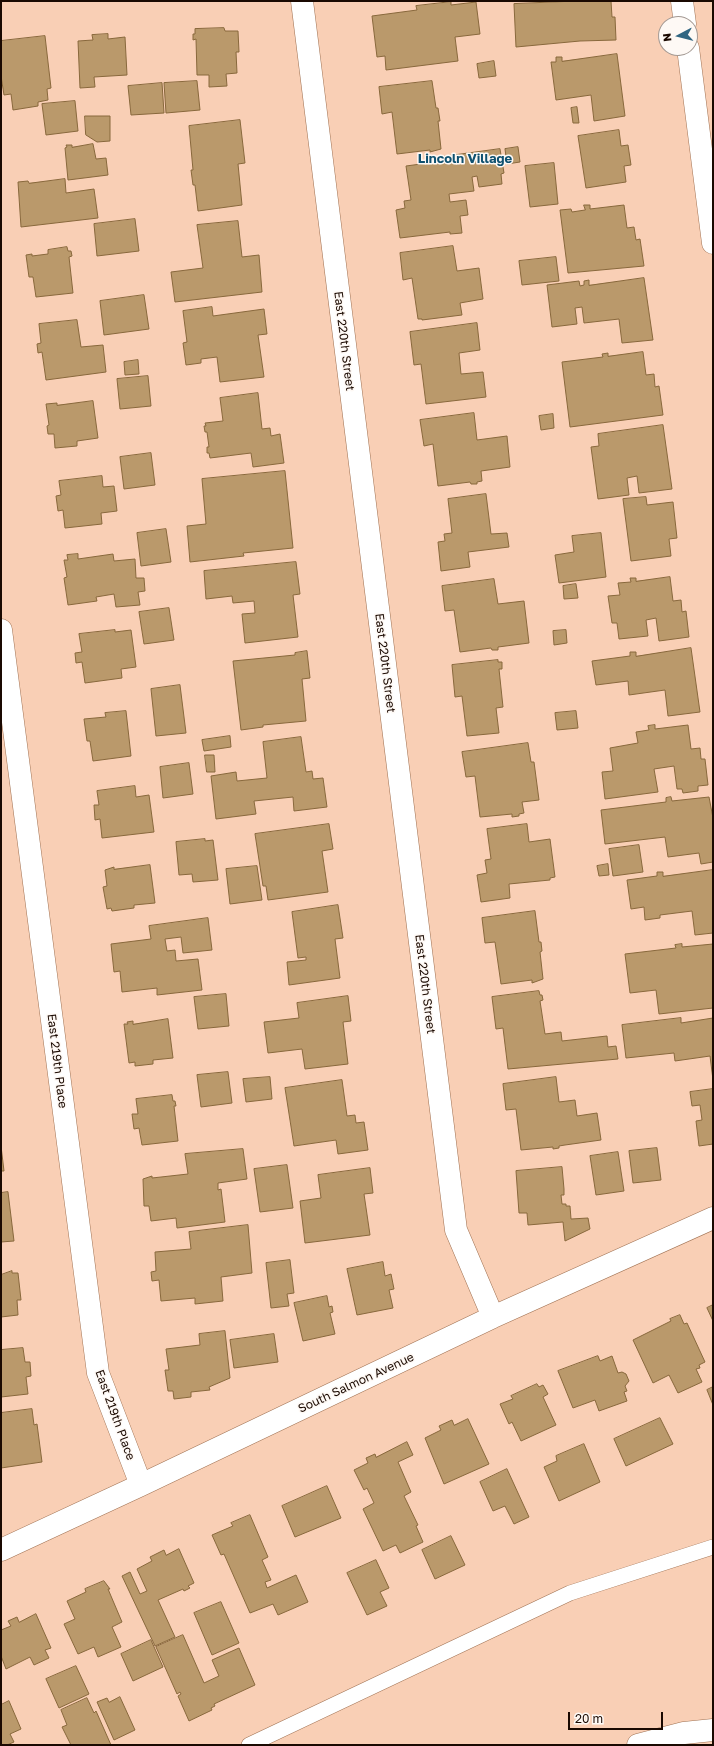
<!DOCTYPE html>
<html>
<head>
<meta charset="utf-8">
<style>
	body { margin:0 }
	#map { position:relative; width:714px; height:1746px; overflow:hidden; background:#f9cfb5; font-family:"Golos Text",sans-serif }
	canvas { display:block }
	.frame { position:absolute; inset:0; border:2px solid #1a0901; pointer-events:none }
	.north { position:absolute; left:658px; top:16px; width:40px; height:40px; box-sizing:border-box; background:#fef9f5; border:1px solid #a39993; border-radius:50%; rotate:263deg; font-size:11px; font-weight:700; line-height:16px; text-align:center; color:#1a0901 }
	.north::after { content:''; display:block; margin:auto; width:14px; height:18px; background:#316682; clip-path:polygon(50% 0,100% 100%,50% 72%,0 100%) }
	.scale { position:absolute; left:568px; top:1712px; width:95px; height:18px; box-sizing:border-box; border:2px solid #1a0901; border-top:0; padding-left:5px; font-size:12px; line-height:14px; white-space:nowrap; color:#1a0901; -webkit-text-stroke:3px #fef9f5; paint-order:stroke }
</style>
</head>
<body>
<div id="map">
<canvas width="714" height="1746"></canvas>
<div class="frame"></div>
<div class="north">N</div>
<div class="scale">20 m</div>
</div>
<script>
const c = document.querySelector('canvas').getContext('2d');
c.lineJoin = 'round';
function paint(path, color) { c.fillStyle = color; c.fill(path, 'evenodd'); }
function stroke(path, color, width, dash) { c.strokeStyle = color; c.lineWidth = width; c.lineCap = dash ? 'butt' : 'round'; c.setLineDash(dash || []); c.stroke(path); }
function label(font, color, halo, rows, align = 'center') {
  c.font = font + ' "Golos Text",sans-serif'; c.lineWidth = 3; c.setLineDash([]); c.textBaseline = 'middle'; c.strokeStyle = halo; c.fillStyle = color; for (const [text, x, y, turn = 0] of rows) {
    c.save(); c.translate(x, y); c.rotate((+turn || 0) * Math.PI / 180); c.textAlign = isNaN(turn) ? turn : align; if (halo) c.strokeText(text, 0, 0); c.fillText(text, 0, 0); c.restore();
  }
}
const building = new Path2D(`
	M576,1H611L612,17H615L616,40L580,41L516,47L514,4Z
	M451,2V5L476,2L480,34L455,37L458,61L386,70L385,56L377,57L372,16L417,10L416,6Z
	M224,28L225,31H238L239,52H236L237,73L226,74L227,86L209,87V75H197L196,39L193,40V34H195V29Z
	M108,34V39L125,37L127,75L94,77L95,87L80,88L78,41L93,40L92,35Z
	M45,36L51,88L47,89L48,100L38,102V106L13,110L11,94L4,95L1,76V41Z
	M617,54L625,116L594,121L591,95L556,100L551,62H556V57H562V61Z
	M494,61L496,76L479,78L477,64Z
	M197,81L200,110L166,113L164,83Z
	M432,81L436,108H438L440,121H438L441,149L430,152V150L397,154L392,112L382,114L379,87Z
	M162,83L164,113L131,115L128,86Z
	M75,101L78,131L46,135L42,104Z
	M577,107L579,123H573L571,108Z
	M85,116H110V141L97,142L86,135Z
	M240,120L245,163L238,164L242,205L198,211L195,185H193L191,170H193L189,126Z
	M619,130L621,146L628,145L631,165L624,166L626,182L586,188L578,136Z
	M93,144L96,159L106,158L108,175L68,180L65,148L67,147L66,145H72V147Z
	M518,147L520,162L507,164L505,149Z
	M500,149L504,173L501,174L502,184L479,187L477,176L472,177L474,191L449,194L450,202L466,200L468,215L460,216L462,233L450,234V232L400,238L396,210L405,208L404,201L411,200L406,166L443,161L442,157Z
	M554,163L558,204L530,207L525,166Z
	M65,179L66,193L94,189L98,218L21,227L18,182L28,181L29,183Z
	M584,205H590V209L624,205L627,228L634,227L636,240L640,239L644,266L568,273L560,210L571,209L572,212L585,210Z
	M135,219L139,251L97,256L94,224Z
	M238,221L242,257L259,255L262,292L175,302L171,272L203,268L197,225Z
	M453,246L457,271L479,268L483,299L460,303L462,315L422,320V319H418L412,278L403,280L400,253Z
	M67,247L68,251H71L72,256L69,257L73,293L36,297L33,277H29L26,255L32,254V256L48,254V250Z
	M556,257L559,281L522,285L519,261Z
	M644,278L653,340L622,343L619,319L584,323L582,307L575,308L577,324L552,327L547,285L579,281L580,286L584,285V281L589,280V285Z
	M144,295L149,329L104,335L100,301Z
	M212,307L213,316L264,309L267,334L258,335L264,377L220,382L217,357L201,359V363L186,365L183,343L187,342L183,311Z
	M77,320L81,347L103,345L106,372L46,380L42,352L38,353L37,344L41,343L39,324Z
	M477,323L480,350L459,353L461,374L483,372L486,397L426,404L421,364L414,365L410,332Z
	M643,352L646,375L654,374L655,387L659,386L663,415L570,427L562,362L603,357L602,354L608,353V356Z
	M138,360L139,374L125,375L124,362Z
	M148,376L151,406L120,409L117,379Z
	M258,393L262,429L270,428L271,436L280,434L284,463L253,467L251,453L210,458L209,453H207V447H209L207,432H205L204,426H206L205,423L223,421L220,398Z
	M93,401L98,438L77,441V446L55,448L54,434H48L47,426L49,425L46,404L57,403V405Z
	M474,413L477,440L507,436L510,467L481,471L482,481L477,482V484H471L470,482L438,486L433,444L424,446L420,420Z
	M553,414L554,428L541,430L539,416Z
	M663,425L672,489L639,493L637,476L627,478L629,495L598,499L591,447L599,446L598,434Z
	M151,453L155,485L124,489L120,457Z
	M285,471L293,548L243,553L244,556L190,562L187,526L206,524L202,479Z
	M102,476L103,487L114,486L117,511L101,513L102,524L65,528L63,510L58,511L56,496L61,495L59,481Z
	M486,494L491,534L507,533L509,547L468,552L470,567L441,571L438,542L445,541L444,534L452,533L448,499Z
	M646,497L647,505L673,502L677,538L669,539L671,556L631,561L623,499Z
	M166,529L171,562L141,566L137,533Z
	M601,533L606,577L559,583L555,555L574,552L572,536Z
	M78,554V559L113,554L114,561L135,559L136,578H144L145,591L138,592L140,605L116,607L114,594L96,597L97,601L68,605L64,578L67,577L64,560H68L67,555Z
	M296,562L300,594L293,595L298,637L245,643L242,614L255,613L254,601L233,603L232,596L206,599L204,571Z
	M670,577L673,601L681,600L682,612L686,611L689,637L659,641L656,618L646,620L648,636L619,639L617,623H612L608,596L620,595L618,583L631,582L630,578H636V581Z
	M494,579L498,604L524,601L529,643L498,647V650H492L491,648L460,652L454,610L445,611L442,586Z
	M576,584L578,598L564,599L563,586Z
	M169,608L174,640L144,644L139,612Z
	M115,630V632L131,630L136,667L121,669L122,678L85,683L82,662L76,663L75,653L82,652L79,634Z
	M566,630L567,643L554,645L553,631Z
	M691,648L700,712L668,716L665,690L629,695L628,681L596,685L592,661L630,656V652H636V656Z
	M307,651L310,678L302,679L306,721L263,725V727L241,730L233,661L295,655V653Z
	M498,660V662H502V669H499L503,707L496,708L499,733L467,736L462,696L455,697L452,665Z
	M180,685L186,733L156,736L151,689Z
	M126,711L131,756L93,761L90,741H87L84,719L106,717L105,713Z
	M576,711L578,728L557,730L555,713Z
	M655,725V729L688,725L691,749L700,748L701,759H705L708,785L698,786V791L683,793L682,789H677L674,766L654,769L658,792L605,799L602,772L613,771L610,748L638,743L636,732L649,730L648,726Z
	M230,736L231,747L204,751L202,740Z
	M301,737L306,772L312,771L313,779L323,778L327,807L294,811L293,797L254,801L256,814L216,819L211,776L236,772L237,781L267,778L263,742Z
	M528,743L531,762H534L539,800L522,802L524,813L519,814V816L512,817V814L480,817L475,776L466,777L462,752Z
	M205,755H214L215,772H207Z
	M189,763L193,794L163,798L160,767Z
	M135,786L136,797L149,795L154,832L102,838L100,819L95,820L94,805H99L97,791Z
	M671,797L672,801L709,797L713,818V862L701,864L699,853L668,857L665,837L605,844L601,810L666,802V798Z
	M329,824L333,849L322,851L328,892L268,900L266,886H263L255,834Z
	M527,824L529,842L550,839L555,877L550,878V880L509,884L510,898L481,902L477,875L487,873L485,860L491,859L487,829Z
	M205,839V841L213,840L218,880L193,882L192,874L179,875L176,842Z
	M639,845L643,872L613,876L609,849Z
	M608,864L609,875L599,876L597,866Z
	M150,865L155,903L134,905V908L112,911L111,908L107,909L103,887L107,886L105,870L114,867V869Z
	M257,866L262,900L230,904L226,869Z
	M713,870V933L695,935L692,911L660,915V918L645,920L644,907L631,909L627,880L657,876V872H663V876Z
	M338,905L343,938L335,939L340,978L289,985L287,962L306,960V957L298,958L292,912Z
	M535,911L539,942H541L542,951L540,952L543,979L532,983V980L501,984L495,942L485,943L482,918Z
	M208,918L212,950L183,953L181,937L165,939L167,951L175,950L176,961L198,959L202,990L157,995V988L122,992L120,971L114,972L111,944L151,939L149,926Z
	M682,944V947L713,944V1008L659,1014L656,990L630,993L625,954L676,948L675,945Z
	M539,991L540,995H542L543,1000L540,1001L545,1034L561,1032L562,1041L607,1036L608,1047L616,1046L618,1059L508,1069L503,1028L496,1029L492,997Z
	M226,994L229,1026L198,1029L194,997Z
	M348,996L351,1021L343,1022L348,1064L305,1069L302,1049L268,1053L264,1022L299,1018L297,1003Z
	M681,1018V1023L713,1018V1080L710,1056L675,1061L674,1053L626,1058L622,1025Z
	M168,1019L173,1058L153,1060V1064L135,1066V1062L129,1063L124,1024H128L127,1022L133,1021V1024Z
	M228,1072L232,1103L201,1107L197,1075Z
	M270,1077L272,1099L246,1102L243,1079Z
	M556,1077L559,1102L575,1100L577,1116L597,1113L601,1140L565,1145L559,1146V1148L553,1149V1147L521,1150L516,1109L506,1110L503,1084Z
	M342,1080L347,1116L355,1115L356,1123L364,1122L368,1150L338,1154L336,1140L294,1146L285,1088Z
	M713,1089V1144L699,1146L696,1121L702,1120L700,1105L692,1106L690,1092Z
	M172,1095L173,1101H175L176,1106H174L178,1141L142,1145L139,1128L134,1129L132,1114H138L136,1099Z
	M1,1146L4,1171H1Z
	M657,1148L661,1180L633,1183L629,1151Z
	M243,1149L247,1179L218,1183V1190L221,1189L225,1222L177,1228L176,1218L151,1221L149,1206H144L143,1179L152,1176V1178L188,1174L185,1154Z
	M618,1152L624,1191L596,1195L590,1156Z
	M287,1165L293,1208L260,1212L254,1169Z
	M562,1167L564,1189V1195H561L562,1204H566V1206H570L571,1219L588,1218L590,1229L565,1241L563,1222L528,1225L527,1213H519L516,1171Z
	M370,1168L373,1193L364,1194L370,1235L305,1243L300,1201L321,1198L318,1175Z
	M8,1192L14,1241L1,1242V1193Z
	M248,1225L252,1273L221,1277L223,1301L195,1304V1298L161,1301L159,1280L152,1281L151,1272L156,1271L155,1252L191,1249L189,1232Z
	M290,1260L294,1293L287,1294L289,1306L271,1308L266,1263Z
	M383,1262L385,1276L391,1274L394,1289L389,1290L393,1308L357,1315L347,1269Z
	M12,1271V1273H18L21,1300H17L18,1315L1,1317V1275Z
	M327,1296L329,1307L332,1306L333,1312L330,1313L335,1334L303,1341L294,1303Z
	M713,1305V1321L707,1308Z
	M680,1315L684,1324L687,1323L705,1362L699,1365L700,1368L696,1369L702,1382L678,1393L669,1375L653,1383L633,1340L671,1321L670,1319Z
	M225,1331L230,1378L209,1387L210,1390L191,1392V1397L174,1399L173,1391H168L165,1370H169L166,1349L200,1345L199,1334Z
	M274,1334L278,1362L234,1368L230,1340Z
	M23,1348L25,1362H30L31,1376L26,1377L28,1394L1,1397V1350Z
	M598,1356L600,1361L612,1356L618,1373L622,1372L626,1374L629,1381L625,1386L627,1391L624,1392L627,1401L599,1411L595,1400L573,1408L558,1371Z
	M537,1384L539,1387L543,1385L548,1394L543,1397L556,1425L521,1441L512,1422L509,1424L500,1404L513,1399L511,1396Z
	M713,1387V1405L707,1390Z
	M32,1409L34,1425L37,1424L42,1462L1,1468V1413Z
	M660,1418L673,1444L626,1466L614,1439Z
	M468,1419L489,1464L444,1484L425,1438L441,1430L439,1426L452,1420L454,1425Z
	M407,1442L413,1455L398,1462L411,1492L404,1496L418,1525L416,1526L423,1542L400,1553L396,1545L383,1551L363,1509L374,1503L367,1488L364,1490L354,1470L368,1463L366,1458L375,1454L376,1457Z
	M584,1444L600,1482L559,1501L544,1467L557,1461L556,1456Z
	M507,1469L529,1517L514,1524L505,1506L493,1511L480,1482Z
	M327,1486L341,1518L295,1537L282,1506Z
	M250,1515L268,1557L262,1560L271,1580L265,1582L267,1588L296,1575L308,1602L278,1615L273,1604L250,1613L224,1554L221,1555L212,1535L233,1526L231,1523Z
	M451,1536L465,1565L435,1579L422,1550Z
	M179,1549L194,1583L188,1586L190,1588L184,1591L183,1589L158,1600L175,1637L155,1646L122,1576L130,1572L140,1594L147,1591L137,1569L152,1561L150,1557L164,1550L166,1555Z
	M376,1560L389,1588L380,1592L387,1606L367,1615L347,1573Z
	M104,1581L110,1589H108L122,1622L112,1627L121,1647L98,1657L94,1647L78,1654L64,1624L75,1619L67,1601L86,1592L85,1589Z
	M221,1602L239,1643L212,1655L194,1613Z
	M36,1614L51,1648L45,1650L49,1658L34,1665L30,1657L6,1669L1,1656V1630L11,1626L8,1621L17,1617L19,1622Z
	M183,1635L204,1683L219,1676L212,1660L239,1648L255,1685L214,1704L215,1706L211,1708L212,1710L189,1721L178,1696L181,1694L180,1692L177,1694L156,1647Z
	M151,1640L163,1667L133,1681L121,1654Z
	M76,1666L89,1694L59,1708L46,1679Z
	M120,1697L135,1730L114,1740L97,1702L107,1698L109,1702Z
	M87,1698L94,1713L96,1711L111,1745H71L62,1727L67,1725L61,1710Z
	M9,1701L21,1729L10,1734L14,1742L7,1745H1V1705Z`);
const service = new Path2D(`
	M249,1745L570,1593L713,1547`);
const minor = new Path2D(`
	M302,1L456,1230L493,1317
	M682,1L685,24
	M688,48L713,243
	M1,630L98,1373L141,1485
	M1,1550L141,1485L493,1317L713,1218`);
const motorway = new Path2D(`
	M638,1745L684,1733L713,1730`);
const streetNames = [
	["East 220th Street",344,341,83],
	["East 220th Street",385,663,83],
	["East 220th Street",425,984,83],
	["East 219th Place",57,1061,83],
	["South Salmon Avenue",356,1383,-25],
	["East 219th Place",115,1415,70]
];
const neighbourhoodNames = [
	["Lincoln Village",465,159]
];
paint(building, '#ba996b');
stroke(building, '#88683c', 1);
stroke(service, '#a07253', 16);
stroke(minor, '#a07253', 23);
stroke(motorway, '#a07253', 23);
stroke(service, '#fff', 15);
stroke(minor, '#fff', 22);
stroke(motorway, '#fff', 22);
label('12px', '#1a0901', '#fef9f5', streetNames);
label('bold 13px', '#0f5170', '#fef9f5', neighbourhoodNames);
</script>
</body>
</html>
